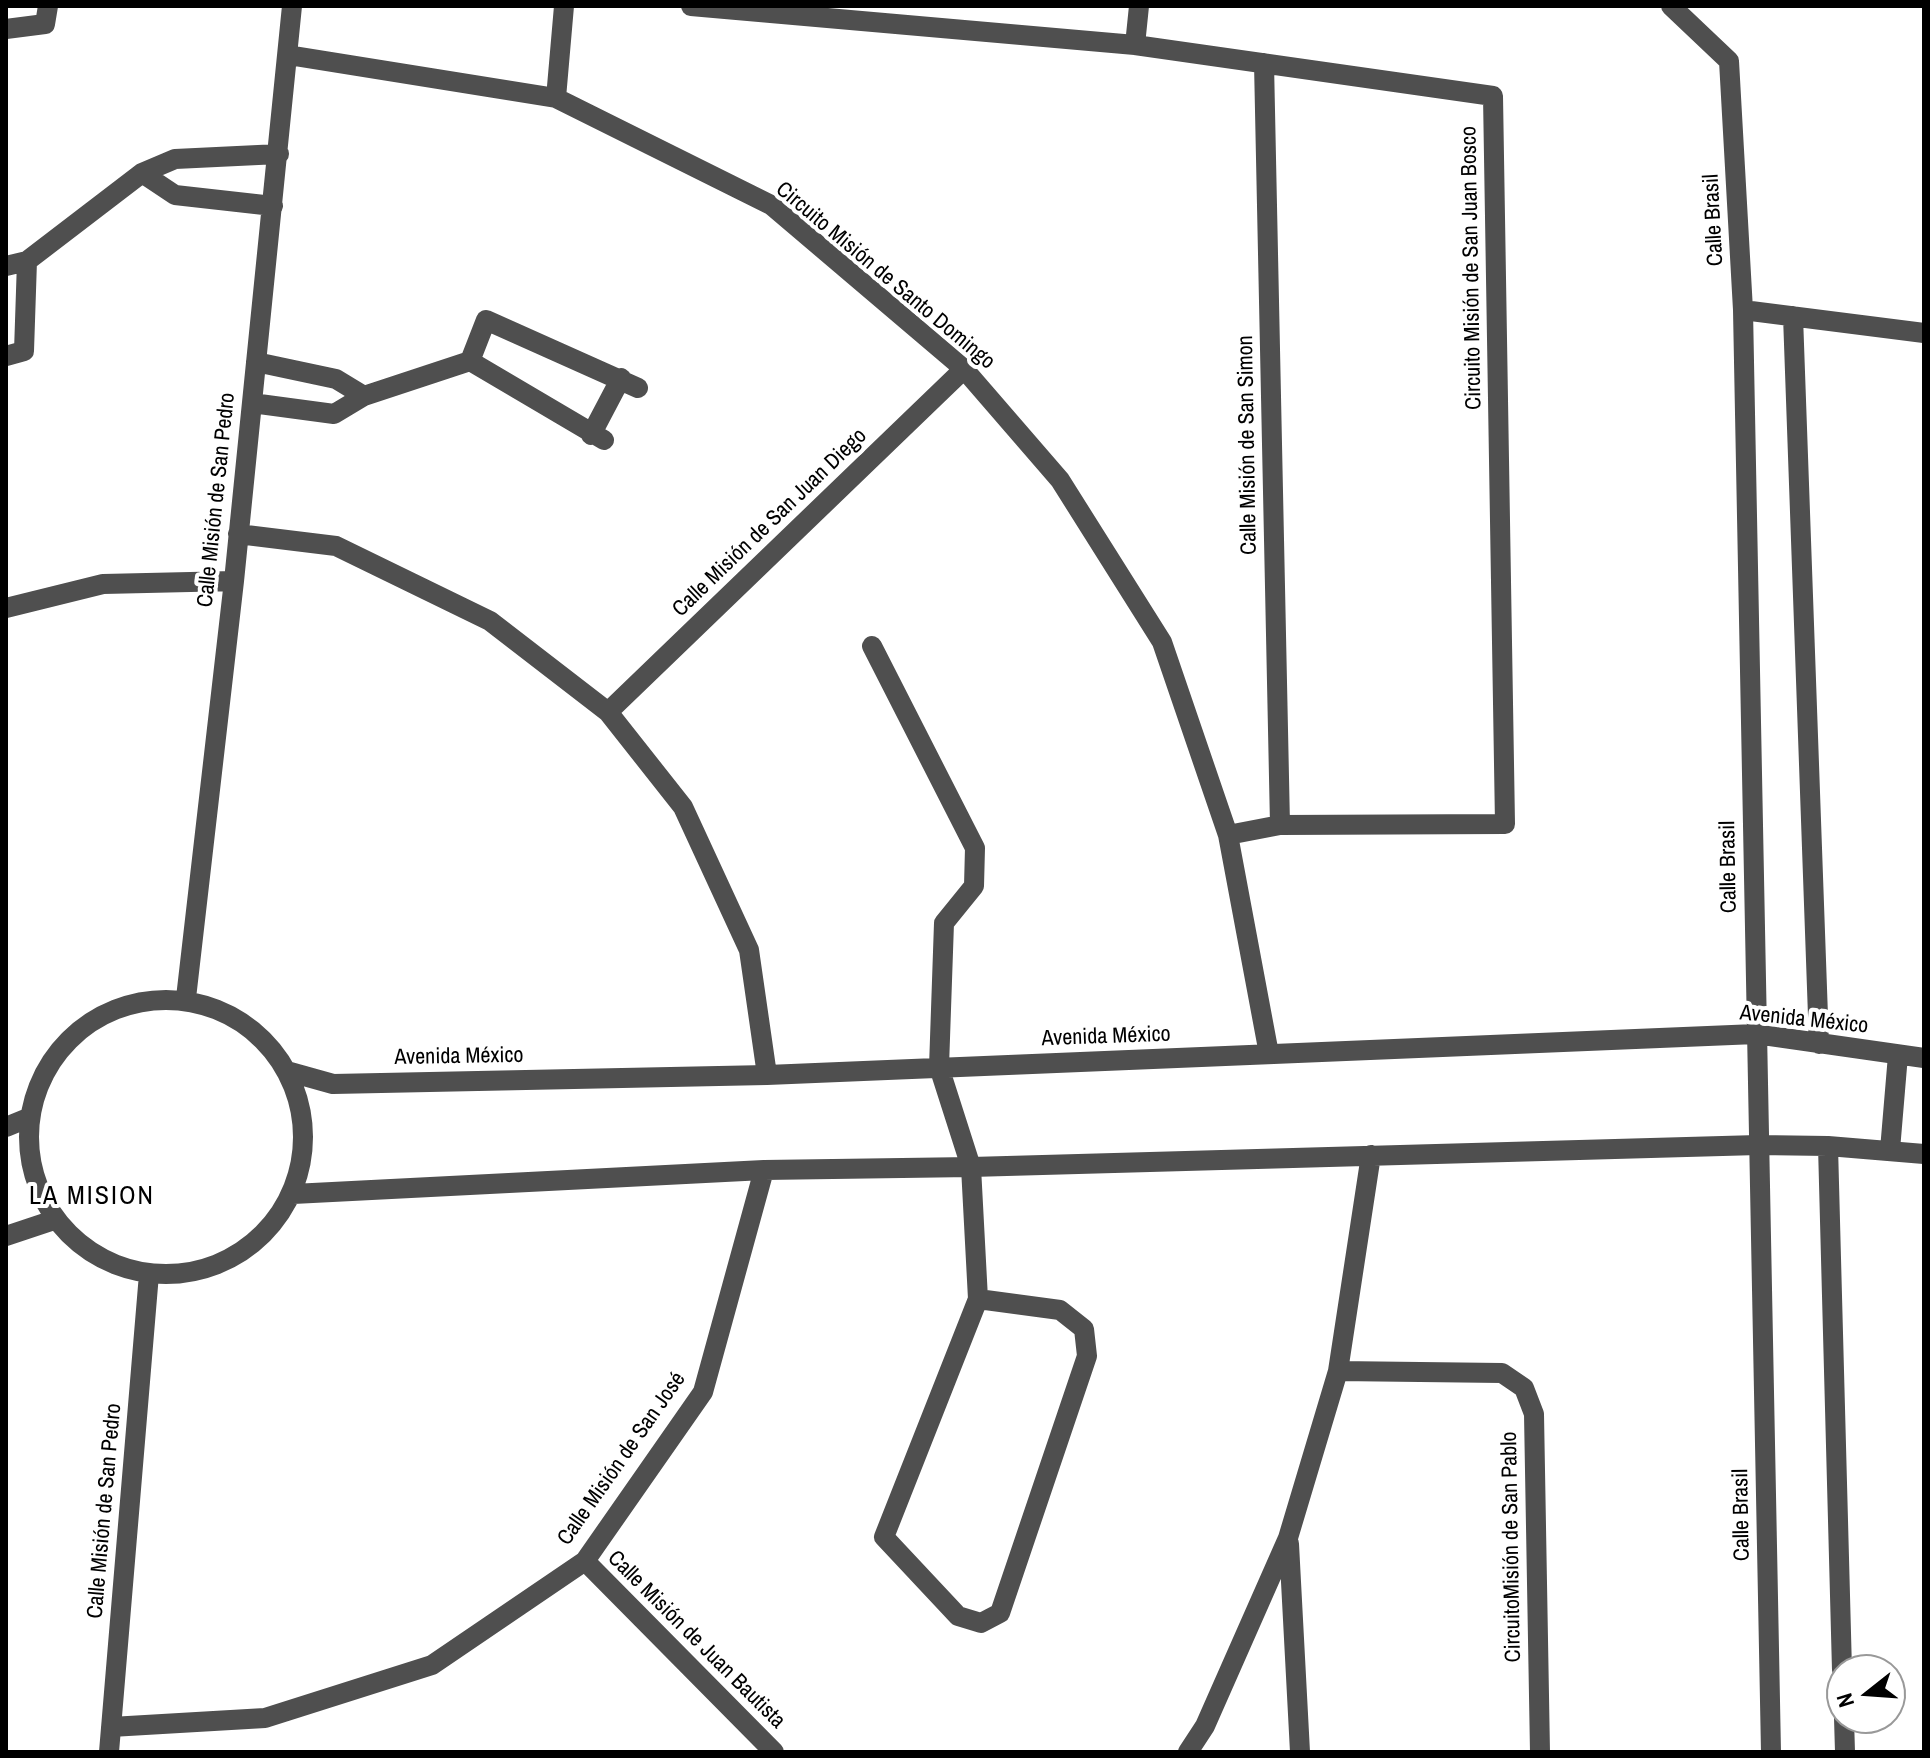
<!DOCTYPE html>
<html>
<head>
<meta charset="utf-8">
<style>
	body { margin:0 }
	#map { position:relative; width:1930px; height:1758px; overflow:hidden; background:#fff; font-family:"Archivo Narrow",sans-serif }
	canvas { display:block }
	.frame { position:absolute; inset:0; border:8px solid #000; pointer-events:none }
	.north { position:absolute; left:1826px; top:1654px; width:80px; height:80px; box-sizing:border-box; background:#fff; border:2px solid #999; border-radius:50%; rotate:253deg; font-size:22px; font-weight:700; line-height:32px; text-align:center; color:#000 }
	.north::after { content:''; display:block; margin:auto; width:28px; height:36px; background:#000; clip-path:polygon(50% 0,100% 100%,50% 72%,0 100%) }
</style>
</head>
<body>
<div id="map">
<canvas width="1930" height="1758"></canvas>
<div class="frame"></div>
<div class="north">N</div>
</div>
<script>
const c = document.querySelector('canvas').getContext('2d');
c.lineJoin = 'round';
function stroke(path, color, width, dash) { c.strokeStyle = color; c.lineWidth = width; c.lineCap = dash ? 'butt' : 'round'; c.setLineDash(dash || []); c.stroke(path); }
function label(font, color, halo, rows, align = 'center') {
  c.font = font + ' "Archivo Narrow",sans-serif'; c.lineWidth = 8; c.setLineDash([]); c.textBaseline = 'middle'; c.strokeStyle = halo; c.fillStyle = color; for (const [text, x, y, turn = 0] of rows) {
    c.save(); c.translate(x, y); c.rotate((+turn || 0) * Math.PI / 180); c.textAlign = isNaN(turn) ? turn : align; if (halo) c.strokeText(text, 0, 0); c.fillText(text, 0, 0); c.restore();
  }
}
const minor = new Path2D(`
	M691,6L1135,45L1493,96L1505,824L1280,825L1228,835
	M1671,6L1729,61L1743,310L1771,1752
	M6,29L45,24L48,6
	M1135,45L1139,6
	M288,55L556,98L771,205L964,369L1060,480L1162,642L1228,835L1269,1054
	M1264,63L1280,825
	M556,98L564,6
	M142,173L175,195L273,206
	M6,266L27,261L142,173L175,159L279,154
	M1743,310L1924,333
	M1793,316L1819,1044
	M6,356L24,351L27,261
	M470,361L604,440
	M256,362L336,379L364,396
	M252,403L334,414L364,396L470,361L486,320L638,388
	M591,435L621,378
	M238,534L336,546L490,621L608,712L683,807L749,950L767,1075
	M6,608L103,584L234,581
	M872,646L975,848L974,886L944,923L939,1067L971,1167L978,1299L884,1537L958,1616L981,1623L1000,1613L1087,1356L1084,1329L1060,1310L978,1299
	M608,712L964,369
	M186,998L234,581L292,6
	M29 1137a137 137 0 1 1 274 0a137 137 0 1 1-274 0Z
	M290,1072L333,1084L767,1075L1756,1034L1924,1058
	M6,1127L28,1118
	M1828,1146L1842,1670
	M1890,1150L1898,1055
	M293,1194L764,1170L971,1167L1758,1145L1828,1146L1924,1154
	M6,1236L54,1220
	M1338,1371L1502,1373L1524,1388L1534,1414L1540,1752
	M1289,1544L1300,1752
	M585,1561L774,1752
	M1844,1718L1845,1752
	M111,1727L265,1718L432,1665L585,1561L703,1392L764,1170
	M109,1752L149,1274
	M1188,1752L1205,1726L1288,1538L1338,1371L1371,1155`);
const streetNames = [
	["Calle Brasil",1714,220,-93],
	["Circuito Misión de San Juan Bosco",1472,268,-91],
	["Circuito Misión de Santo Domingo",885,276,40],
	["Calle Misión de San Simon",1248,445,-91],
	["Calle Misión de San Pedro",217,500,-84],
	["Calle Misión de San Juan Diego",770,523,-44],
	["Calle Brasil",1729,867,-91],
	["Avenida México",1804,1020,6],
	["Avenida México",1106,1037,-2],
	["Avenida México",459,1057,-1],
	["Calle Misión de San José",622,1459,-55],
	["Calle Misión de San Pedro",105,1511,-85],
	["Calle Brasil",1742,1515,-91],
	["CircuitoMisión de San Pablo",1512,1547,-91],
	["Calle Misión de Juan Bautista",696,1640,45]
];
const quarterNames = [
	["LA MISION",92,1197]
];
stroke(minor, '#4f4f4f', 20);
label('22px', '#000', '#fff', streetNames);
c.letterSpacing = '2px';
label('26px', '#000', '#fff', quarterNames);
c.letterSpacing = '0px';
</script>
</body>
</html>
